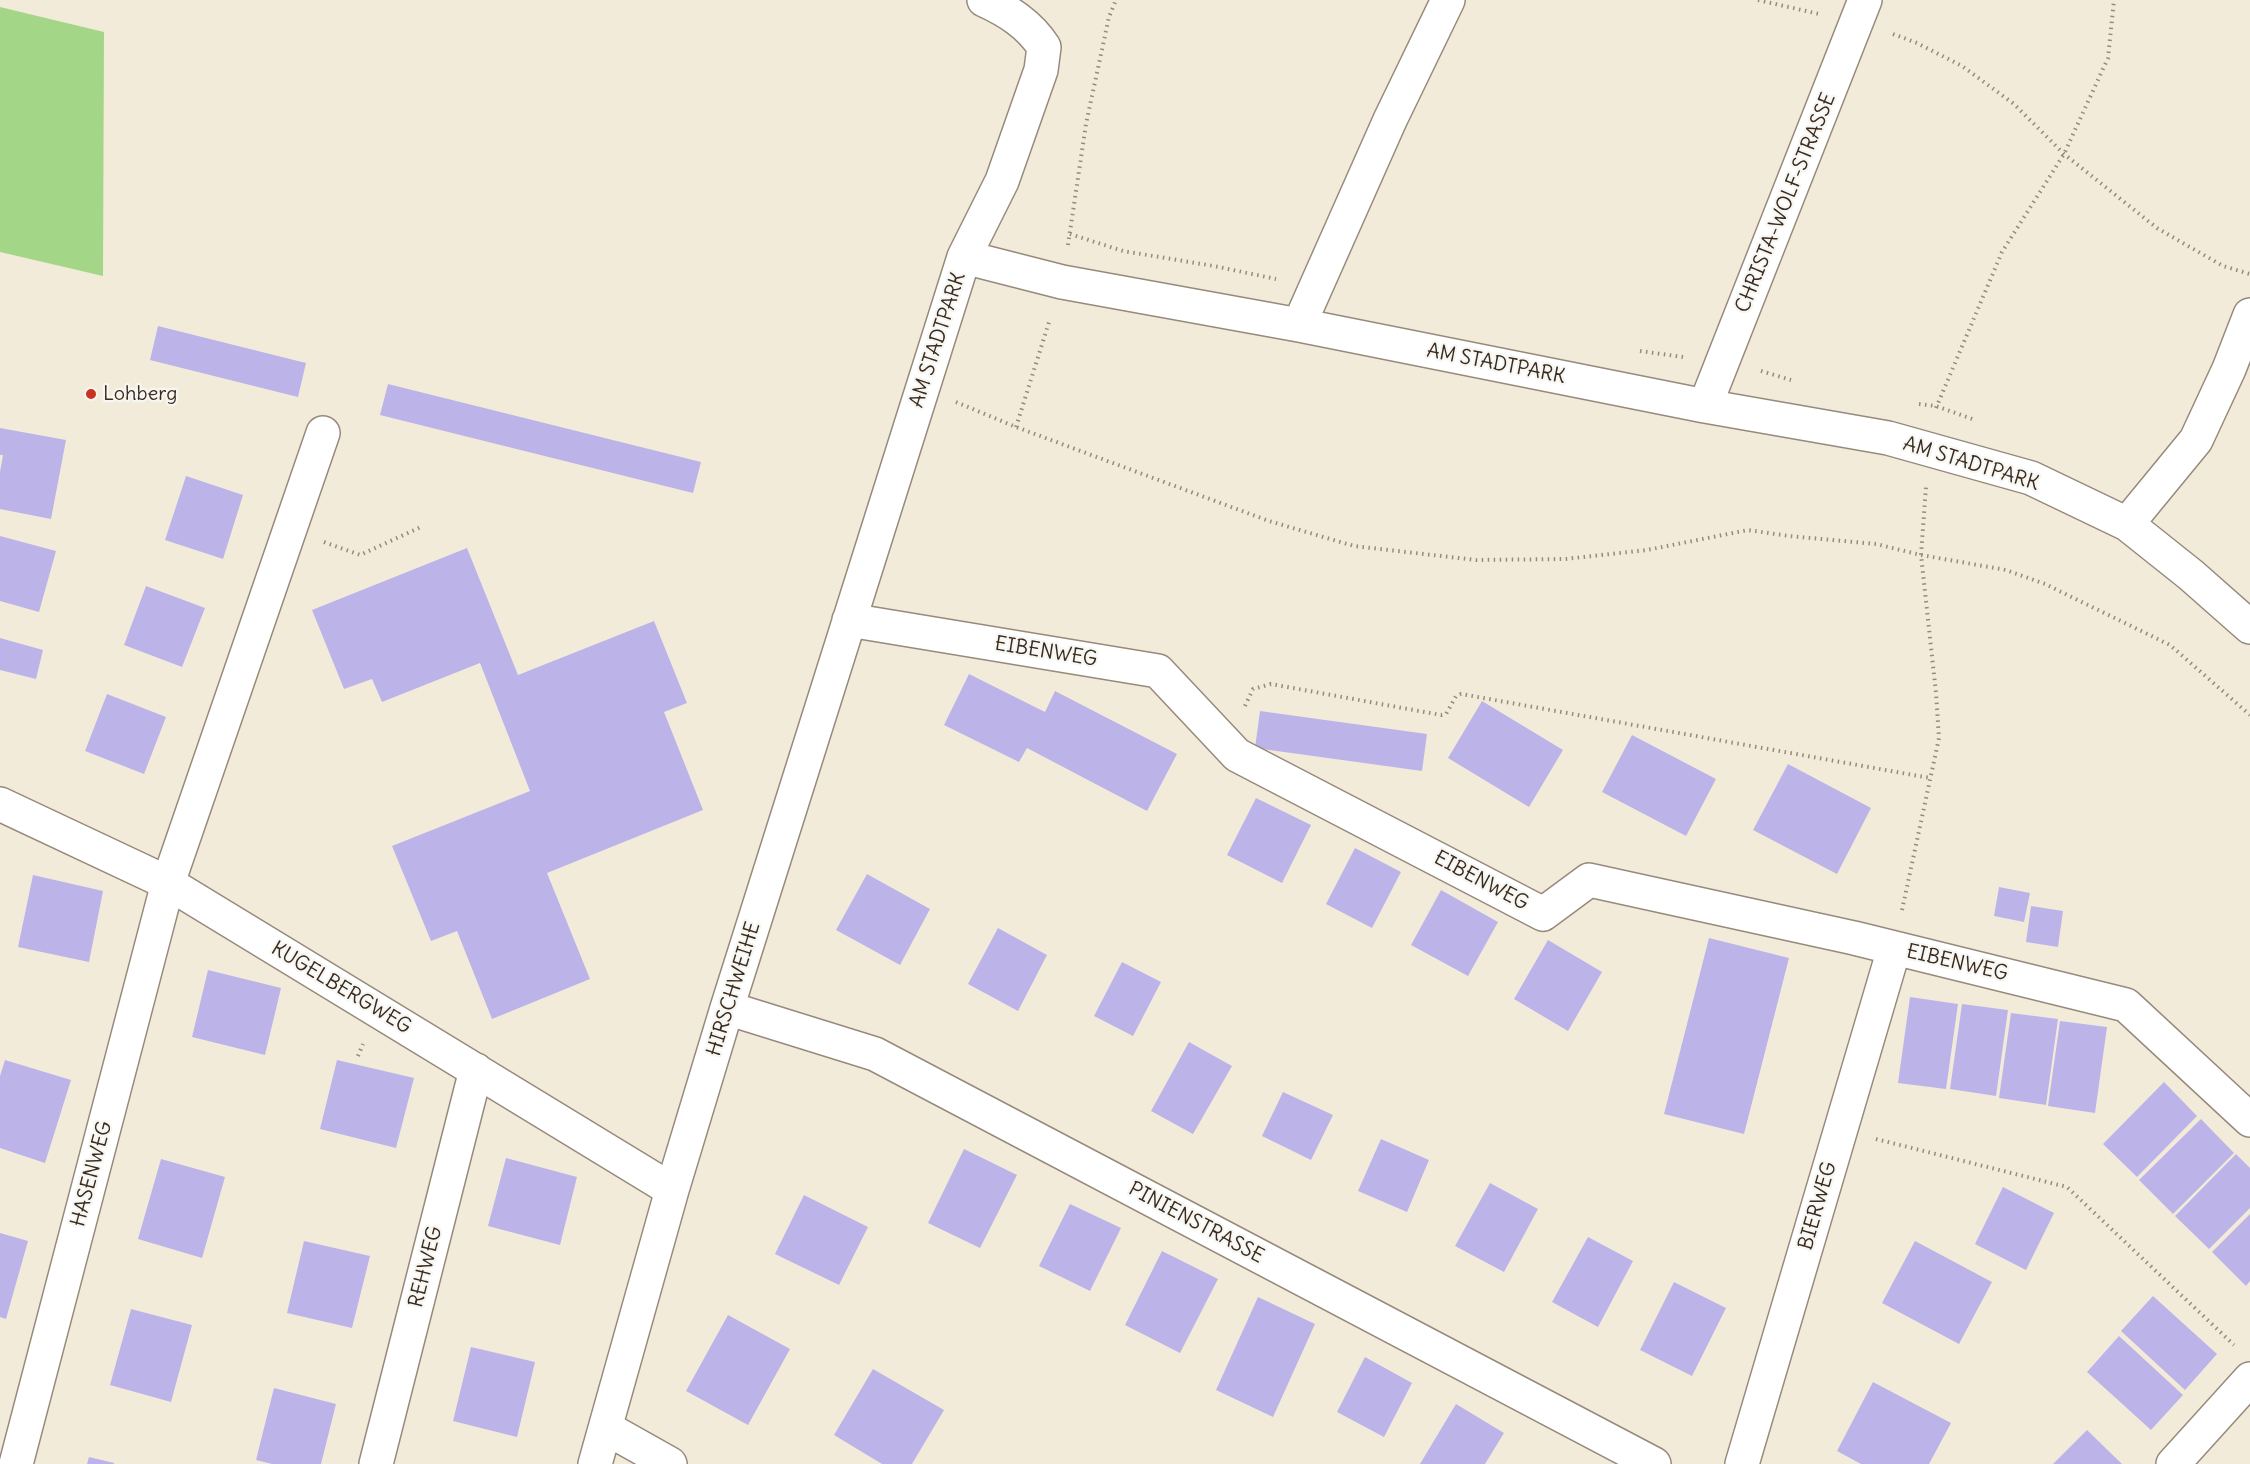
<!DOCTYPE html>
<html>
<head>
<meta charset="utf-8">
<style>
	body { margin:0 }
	canvas { display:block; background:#f3ebda }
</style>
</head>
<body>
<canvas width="2250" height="1464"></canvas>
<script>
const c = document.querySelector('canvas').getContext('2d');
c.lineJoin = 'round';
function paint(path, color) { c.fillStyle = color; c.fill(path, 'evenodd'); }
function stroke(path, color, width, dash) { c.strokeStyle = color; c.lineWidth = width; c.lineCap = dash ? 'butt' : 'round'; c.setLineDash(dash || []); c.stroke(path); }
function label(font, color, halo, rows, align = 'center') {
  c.font = font + ' Delius,sans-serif'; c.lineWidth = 4.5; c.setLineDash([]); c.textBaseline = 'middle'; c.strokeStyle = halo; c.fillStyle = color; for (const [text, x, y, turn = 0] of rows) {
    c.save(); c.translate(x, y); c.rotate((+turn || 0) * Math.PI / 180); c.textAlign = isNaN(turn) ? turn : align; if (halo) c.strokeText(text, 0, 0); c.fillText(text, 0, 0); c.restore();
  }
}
const green = new Path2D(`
	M0,7L104,32L103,276L0,252Z`);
const building = new Path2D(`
	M158,326L306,363L298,397L150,360Z
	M388,384L701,462L693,493L380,415Z
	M0,428L66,440L51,519L0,509V472L3,455H0Z
	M186,476L243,495L223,559L165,540Z
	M0,536L56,551L39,612L0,601Z
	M467,548L518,675L654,621L687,703L664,712L703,810L547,873L590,979L492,1019L457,931L431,941L392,846L530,791L480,663L382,702L372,679L344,689L312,610Z
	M146,586L205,608L182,667L124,645Z
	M0,638L43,650L36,679L0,670Z
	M969,674L1045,712L1055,691L1177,754L1147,811L1027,748L1019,762L944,725Z
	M107,694L166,717L144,774L85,751Z
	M1482,701L1563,750L1529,807L1448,758Z
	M1260,711L1427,734L1422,771L1255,748Z
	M1632,735L1716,779L1686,836L1602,792Z
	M1788,764L1871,808L1837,874L1753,830Z
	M1256,798L1311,825L1282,883L1227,855Z
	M1355,848L1401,872L1372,928L1326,904Z
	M867,874L930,909L900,965L836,930Z
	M33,875L103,891L89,962L18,947Z
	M1999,887L2030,893L2024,922L1994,916Z
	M1441,890L1498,922L1468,976L1411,945Z
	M2031,906L2063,911L2058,947L2026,942Z
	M998,928L1047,955L1018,1011L968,984Z
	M1709,938L1789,958L1744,1134L1664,1114Z
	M1548,940L1602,972L1568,1031L1514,999Z
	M1122,962L1161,982L1133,1036L1094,1016Z
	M208,970L281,988L265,1055L192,1037Z
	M1910,997L1958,1004L1946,1089L1898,1083Z
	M1962,1004L2008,1010L1996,1096L1950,1089Z
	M2011,1013L2058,1019L2046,1105L1999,1098Z
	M2060,1021L2107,1027L2095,1113L2048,1106Z
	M1189,1042L1232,1066L1193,1134L1151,1111Z
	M5,1060L71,1080L45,1163L0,1148V1076Z
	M337,1060L414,1078L396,1148L320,1129Z
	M2164,1082L2197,1116L2137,1177L2103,1144Z
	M1283,1092L1333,1115L1311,1160L1262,1136Z
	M2201,1119L2234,1153L2173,1214L2139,1180Z
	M1381,1139L1429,1160L1407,1212L1358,1191Z
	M964,1149L1017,1175L980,1248L928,1223Z
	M2236,1154L2250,1168V1208L2209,1249L2175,1216Z
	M506,1158L577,1177L560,1245L488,1226Z
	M161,1159L225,1177L202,1258L138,1239Z
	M1490,1183L1538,1209L1504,1272L1455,1246Z
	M2003,1187L2054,1213L2026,1270L1975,1244Z
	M804,1195L868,1227L839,1285L775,1254Z
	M1070,1204L1121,1228L1090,1291L1039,1266Z
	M2250,1214V1281L2246,1286L2212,1252Z
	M0,1233L28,1241L6,1319L0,1317Z
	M1588,1237L1633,1261L1598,1327L1552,1302Z
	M304,1241L370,1256L352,1328L287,1313Z
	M1915,1241L1992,1282L1959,1344L1882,1303Z
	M1162,1251L1218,1279L1180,1353L1125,1325Z
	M1674,1282L1726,1308L1692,1376L1640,1350Z
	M2153,1296L2217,1354L2185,1390L2121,1331Z
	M1258,1297L1315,1324L1273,1417L1216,1390Z
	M131,1309L192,1325L171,1402L110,1385Z
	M728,1315L790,1349L748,1425L686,1391Z
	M2119,1336L2183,1395L2151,1430L2087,1372Z
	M471,1347L535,1362L517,1437L453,1421Z
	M1365,1357L1412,1383L1384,1437L1337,1412Z
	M873,1369L944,1410L912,1464H882L834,1435Z
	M1873,1382L1951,1423L1929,1464H1861L1837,1451Z
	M274,1388L336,1404L321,1464H272L256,1460Z
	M1456,1404L1504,1433L1485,1464H1420Z
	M2087,1430L2122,1464H2053Z
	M89,1457L114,1463V1464H87Z`);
const path = new Path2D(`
	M1758,0L1819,14
	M1893,34L1917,43L1962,66L2014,104L2064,154L2157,228L2223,266L2250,274
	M1070,234L1123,251L1214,266L1276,279
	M1068,245L1086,124L1109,17L1116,0
	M1640,351L1683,357
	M1761,371L1791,380
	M956,402L1016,427L1269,521L1354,546L1476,560L1565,559L1647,550L1748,530L1789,536L1876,544L1921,555L2006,570L2045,584L2170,645L2250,715
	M1919,404L1936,406L1975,420
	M1936,408L2002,252L2064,154L2108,58L2114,0
	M1016,427L1050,319
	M324,542L360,555L421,527
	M1245,706L1253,689L1271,684L1441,715L1446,714L1456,696L1461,694L1930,778
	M1902,910L1939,738L1936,693L1921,555L1926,487
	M358,1056L363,1044
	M1876,1139L2067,1187L2234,1345`);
const street = new Path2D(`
	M964,257L1002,181L1041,70L1044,47C1029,24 1008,11 984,0
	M1299,325L1390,120L1448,0
	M1705,406L1865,0
	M2127,524L2196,440L2229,369L2250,315
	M849,620L1158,671L1237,755L1543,914L1589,880L1854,938L2126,1005L2250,1120
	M0,804L168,883L672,1190
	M727,1008L875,1054L1654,1464
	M606,1428L670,1464
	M16,1464L168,883L323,433
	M376,1464L476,1070
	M595,1464L672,1190L727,1008L964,257L1062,282L1299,325L1705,406L1888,438L2031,478L2127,524L2191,575L2250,627
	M1742,1464L1894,949
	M2173,1464L2250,1379`);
const markers = [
	[91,394,6,"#c8321e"]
];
const streetNames = [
	["CHRISTA-WOLF-STRASSE",1786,203,-68],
	["AM STADTPARK",938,340,-72],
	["AM STADTPARK",1496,364,11],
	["AM STADTPARK",1971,464,17],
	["EIBENWEG",1046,652,9],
	["EIBENWEG",1481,881,28],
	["EIBENWEG",1957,963,13],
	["KUGELBERGWEG",341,988,31],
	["HIRSCHWEIHE",734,989,-73],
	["HASENWEG",92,1174,-75],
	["BIERWEG",1818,1206,-74],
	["PINIENSTRASSE",1196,1223,28],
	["REHWEG",426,1267,-76]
];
const poiNames = [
	["Lohberg",103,394]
];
paint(green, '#a3d787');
paint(building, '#bcb4e9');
stroke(street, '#978a7c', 36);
stroke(path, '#978a7c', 4, [1.5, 4.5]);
stroke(street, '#fff', 33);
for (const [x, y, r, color] of markers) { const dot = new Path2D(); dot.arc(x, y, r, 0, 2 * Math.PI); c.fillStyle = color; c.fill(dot); stroke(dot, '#f6f6f2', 2); }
label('20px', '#3b2a1e', '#f6f6f2', streetNames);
label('20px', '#3b2a1e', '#f6f6f2', poiNames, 'left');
</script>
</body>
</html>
